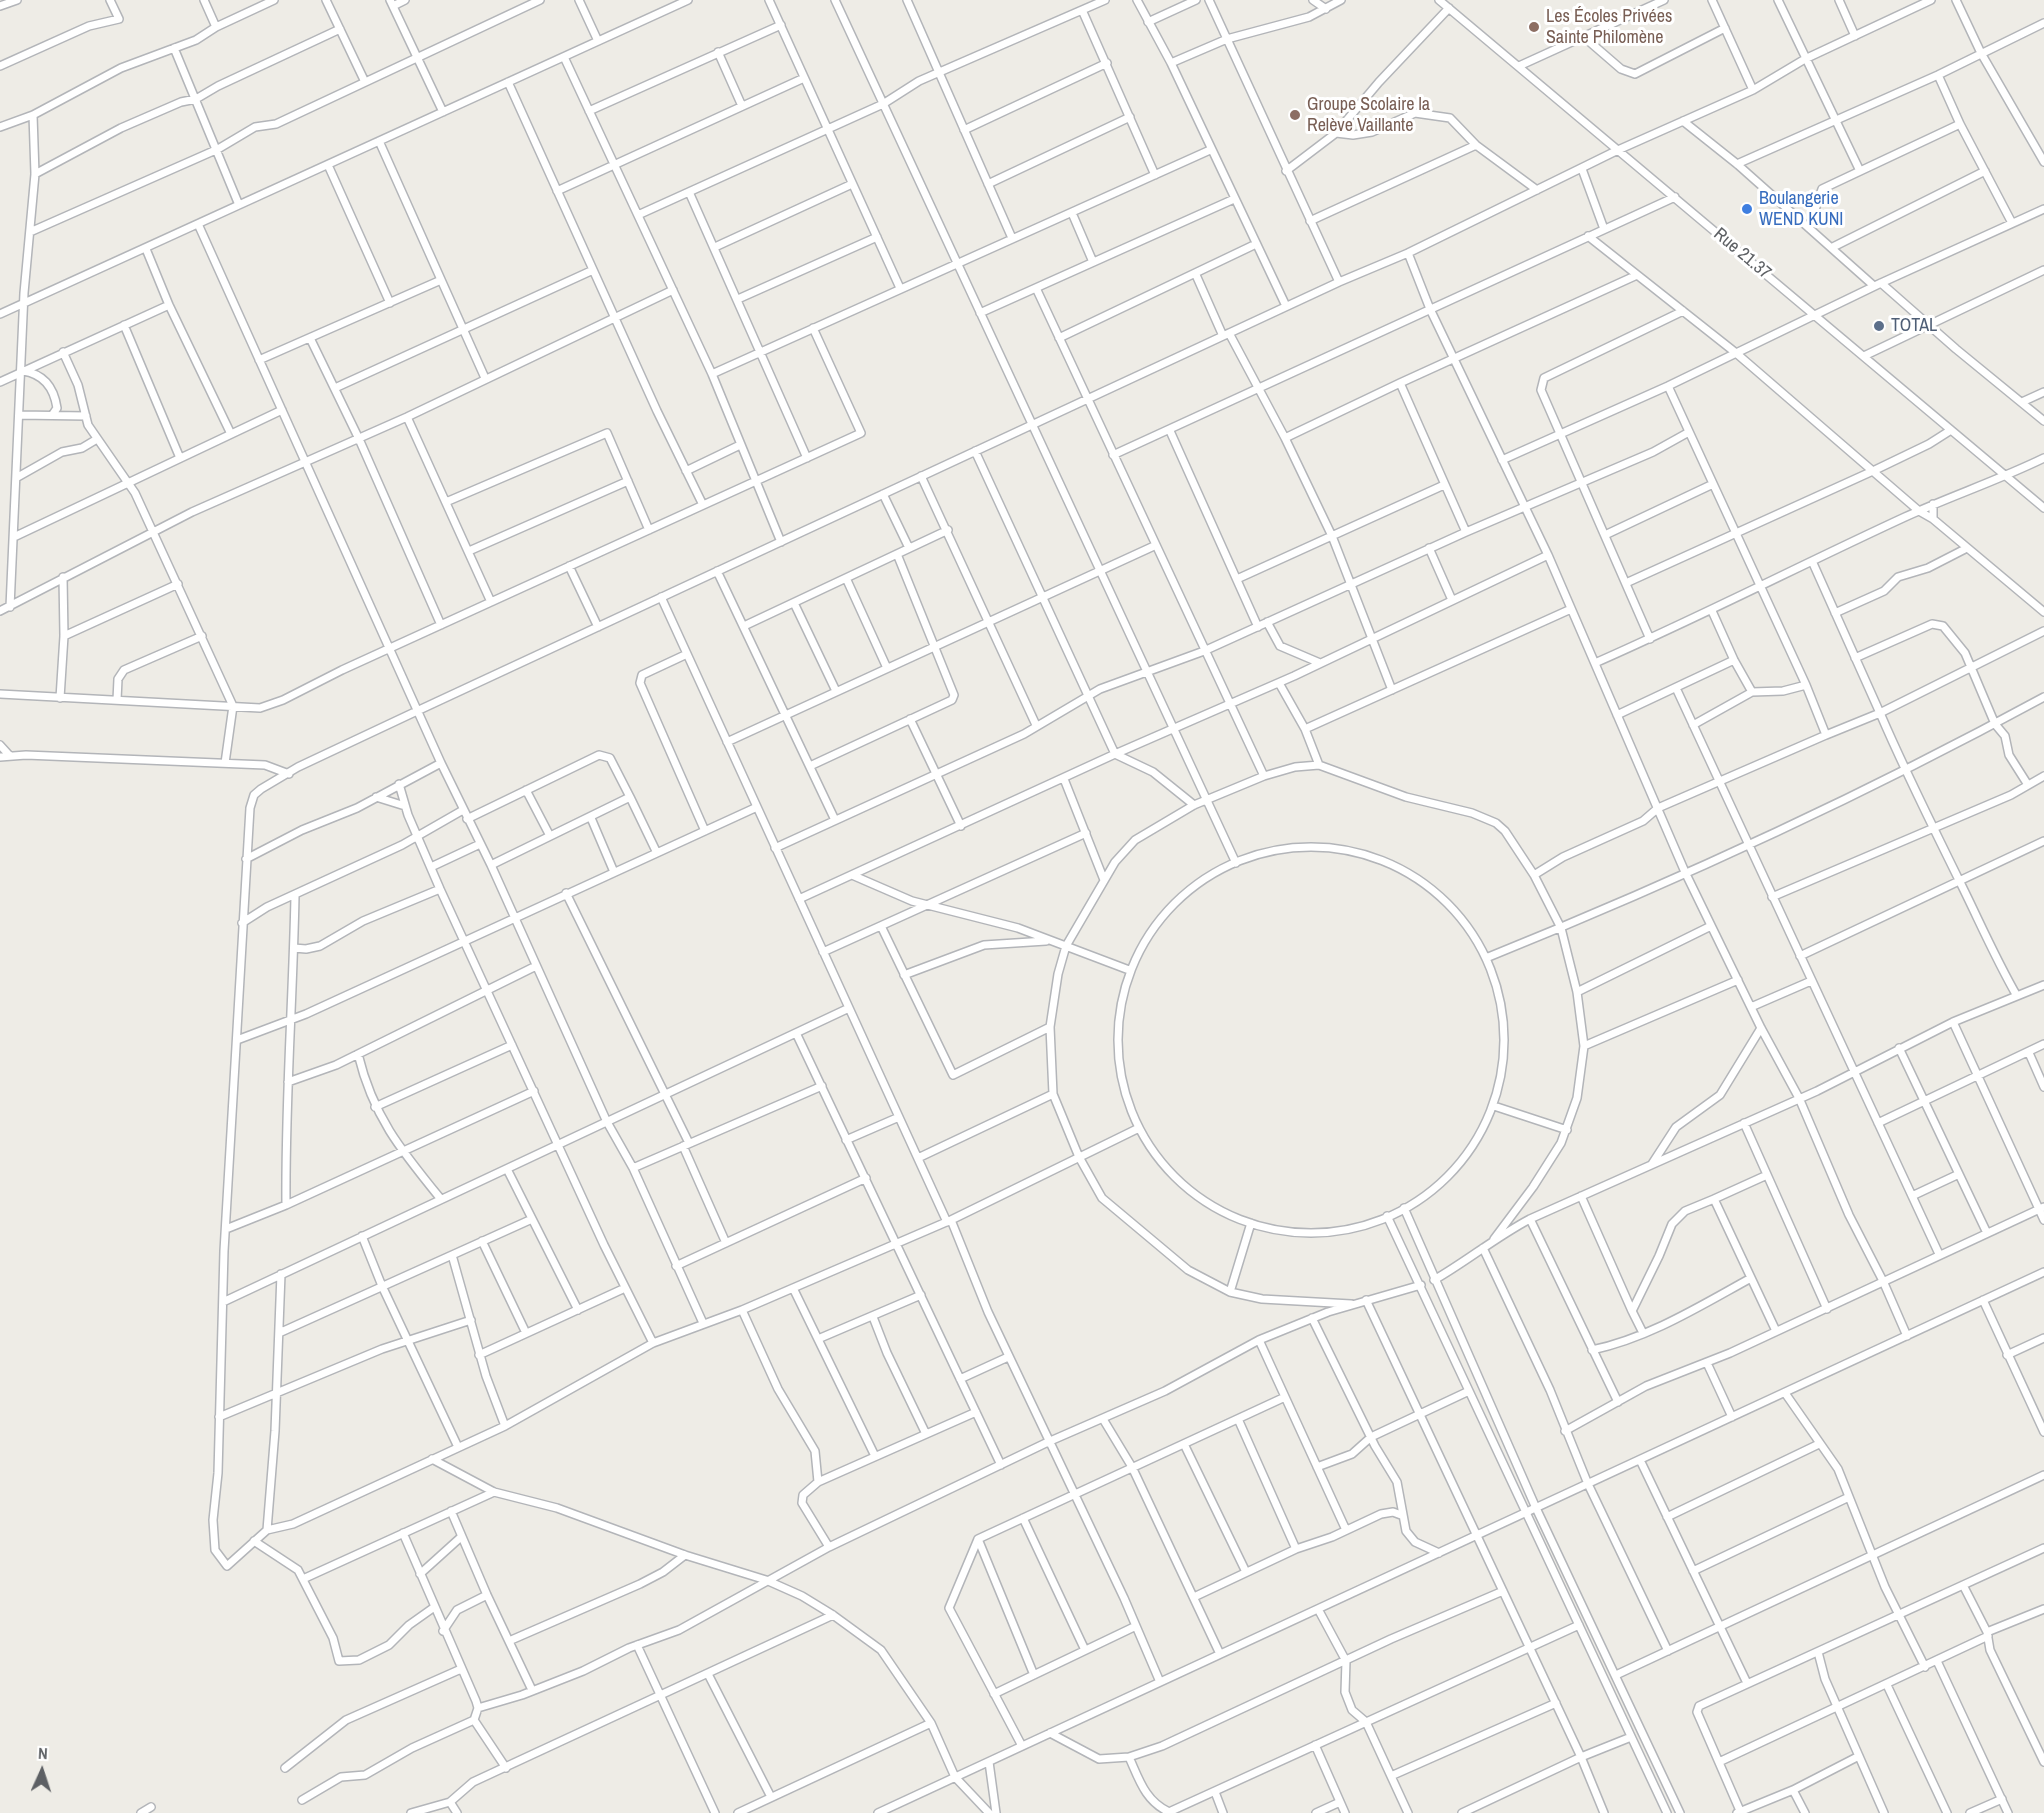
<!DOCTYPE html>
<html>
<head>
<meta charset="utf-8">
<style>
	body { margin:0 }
	#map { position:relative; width:2044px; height:1813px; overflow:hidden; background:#eeece6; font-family:"Archivo Narrow",sans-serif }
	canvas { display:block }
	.north { position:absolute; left:12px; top:1741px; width:60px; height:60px; -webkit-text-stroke:4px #fff; paint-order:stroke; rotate:3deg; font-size:16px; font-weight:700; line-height:24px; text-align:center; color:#5d6064 }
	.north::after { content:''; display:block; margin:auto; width:21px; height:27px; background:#5d6064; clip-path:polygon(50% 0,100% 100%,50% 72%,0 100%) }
</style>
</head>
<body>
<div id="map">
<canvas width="2044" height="1813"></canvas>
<div class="north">N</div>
</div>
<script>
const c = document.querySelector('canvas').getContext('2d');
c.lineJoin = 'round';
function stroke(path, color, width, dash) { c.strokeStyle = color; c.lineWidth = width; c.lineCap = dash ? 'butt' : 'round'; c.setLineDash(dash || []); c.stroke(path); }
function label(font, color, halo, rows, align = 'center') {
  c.font = font + ' "Archivo Narrow",sans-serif'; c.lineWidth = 6; c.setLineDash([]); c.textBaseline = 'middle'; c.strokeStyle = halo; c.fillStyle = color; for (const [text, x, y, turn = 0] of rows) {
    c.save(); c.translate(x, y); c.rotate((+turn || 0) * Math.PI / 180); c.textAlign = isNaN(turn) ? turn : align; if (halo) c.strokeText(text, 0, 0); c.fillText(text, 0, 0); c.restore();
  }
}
const street = new Path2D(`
	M204,0L216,27
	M326,0L365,82
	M390,0L443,112
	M579,0L598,41
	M769,0L900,288
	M835,0L1236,863
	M907,0L1012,238
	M1137,0L1171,63L1286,306
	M1209,0L1339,282
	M1313,0L1326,9
	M1439,0L2044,508
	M1712,0L1753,90
	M1778,0L1860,171
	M1839,0L1855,36
	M1956,0L1981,53L2044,162
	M0,6L17,0
	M393,6L405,0
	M1082,10L1155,175
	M1148,22L1196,0
	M1584,37L1621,69L1635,74L1725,28
	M174,48L239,205
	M718,52L742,106
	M564,57L712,374L781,542
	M1171,63L1227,39L1309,17L1341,0
	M0,66L89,26L119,19L110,0
	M1519,66L1664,0
	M1938,75L1960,124L2012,223
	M508,82L657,411L703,505
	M589,111L781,25
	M1683,121L1737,164L1874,286
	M0,127L33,115L121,68L196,40L216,27L274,0
	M964,130L1107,63
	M1336,133L1353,135L1372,132L1415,113L1450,118L1476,145L1537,190
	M379,141L485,378
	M1737,164L1938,75L2044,23
	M328,165L390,303
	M1582,169L1604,229
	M1286,171L1336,133L1379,82L1449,8
	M35,174L121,128L181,102L196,99L218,86L340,29
	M988,184L1130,117
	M557,191L804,78
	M689,192L807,458
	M1072,213L1093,262
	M638,215L883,104L919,81L1105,0
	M1310,221L1476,145
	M198,224L441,763L491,865L607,1122L633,1168L703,1323
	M1809,228L1822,189L1960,124
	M30,232L218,149L255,127L276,124L540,0
	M1588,236L1736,353L1919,511L1933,519
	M715,247L852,184
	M1833,247L1985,171
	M146,249L169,305L231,434
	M1408,253L1430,309L1548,555L1685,872L1761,1028L1799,1098L1849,1215L1883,1281L1907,1336
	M1196,275L1223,336
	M1881,283L1956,349L2044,421
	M1036,288L1264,776
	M738,299L877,237
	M980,313L1234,199
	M0,314L688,0
	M124,325L180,458
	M1229,333L1285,438L1332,536L1392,690
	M310,338L359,439L441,625
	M1059,338L1256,244
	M63,352L78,385L88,425L135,493L233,706L225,763
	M1864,356L2044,270
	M259,360L441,280
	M23,371C44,374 54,388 57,408L53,414
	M712,374L1210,150
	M0,382L169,305
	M1400,383L1466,532
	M1668,386L1806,685L1826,735L1880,713C1904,769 1931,823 1958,878C1978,918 1995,958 2017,996
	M335,388L593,270
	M2022,402L2044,392
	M19,415L86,416
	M407,417L491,602
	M1170,431L1258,627
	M1285,438L1400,383L1637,275
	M975,451L1115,754L1153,772L1194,805
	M1113,455L1675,197
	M1502,460L1668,386L1881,283L2044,209
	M686,471L740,445
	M921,476L1036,725
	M16,478L62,452L82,448L97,439
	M883,494L909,548
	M446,502L607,433L649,530
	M1933,504V519L2044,612
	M1605,535L1713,484
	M14,537L282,410
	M1429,548L1452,600
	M469,551L628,481
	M1812,561L1880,713L2044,631
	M569,566L598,627
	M717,571L835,820
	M846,578L887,668
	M1237,579L1444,485
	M1626,583L1875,470L1929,444L1951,430
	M661,597L947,1222
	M794,603L836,691
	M10,607L24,293L35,174L33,115
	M0,611L192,512L407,417L673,290
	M1712,611L1734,660L1752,692
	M1835,613L1884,591L1898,577L1928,568L1967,548
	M1267,622L1280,646L1320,663
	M744,626L948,530
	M64,636L178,584
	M1650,639L1541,390L1544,378L1683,311
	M687,654L642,675L640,683L705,831
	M1855,658L1932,624L1943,626L1965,653L1995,724L2005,736L2009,755L2028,785
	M1595,663C1700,617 1801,565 1905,517C1951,496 1999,480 2044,458
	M1279,683L1305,729L1319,765
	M1676,688L1939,1254
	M0,694L260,708L283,700L342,670L861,433L813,328
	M60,698L64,636L63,577
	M117,700L118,679L124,670L202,636
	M1617,715L1734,660
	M910,719L961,826
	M1693,725L1752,692L1783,691L1806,685
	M1305,729L1571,609
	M727,742L1154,546
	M0,745L10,756
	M0,757L26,755L265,765L289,774
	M810,766L952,700L954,695L897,554
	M1064,779L1104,880
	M399,784L408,815L440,889L604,1245L653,1343
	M526,790L550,836
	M376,797L405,806
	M591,818L614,872
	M467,819L599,755L610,758L630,797
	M1118 1040a193 193 0 1 1 386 0a193 193 0 1 1-386 0Z
	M775,848L1024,734L1100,689L1204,651L1466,532L1653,452L1689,432
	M246,859L302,830L357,808L441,763
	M491,865L630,797L656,851
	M431,867L480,844
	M852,875L912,901L1018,928L1129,970
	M1534,875L1563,857L1643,821L1658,808L1826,735
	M566,893L689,1143
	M1772,897L2011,795L2044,776
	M799,899L1115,754L1294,676L1548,555
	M242,923L267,907L402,845L463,810
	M881,926L953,1075L1050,1027
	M294,948L306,949L320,946L363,921L440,889
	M823,952L1086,833
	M1800,956L2044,841
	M1486,958C1677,881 1864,795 2044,697
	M904,975L984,945L1046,941
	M1577,992L1711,926
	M1751,1007L1811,981
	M1953,1022L2044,1220
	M797,1035L1001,1465
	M237,1040L306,1014L757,807
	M1584,1046L1738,980
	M1899,1048L1987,1233
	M2029,1053L2044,1087
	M358,1054C373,1116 400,1149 440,1198
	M288,1082L336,1065L536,966
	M1494,1106L1567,1130
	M375,1107L512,1045
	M1744,1123L1827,1309
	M1878,1123L2044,1044
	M1139,1128L951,1220L742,1310L653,1343L505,1426L293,1524L267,1530L227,1566L215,1550L213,1520L218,1473L224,1251L250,808L254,795L261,789L298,767L417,711L1339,282L1408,253L1618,150L1753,90L1805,59L1931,0
	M846,1140L899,1117
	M683,1146L726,1243
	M918,1158L1053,1094
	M1652,1164L1676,1127L1720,1095L1761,1028
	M633,1168L822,1086
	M507,1169L578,1310
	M1767,1175L1714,1199L1776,1331
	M1581,1196L1632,1311
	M1912,1196L1959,1174
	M286,1205C285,1102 293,999 295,896
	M1404,1208L1536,1508L1680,1813
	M1387,1216L1667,1813
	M1530,1219L1618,1402
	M951,1220L988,1312L1124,1598L1160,1682
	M226,1229L286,1205L534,1091
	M362,1236L382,1286L458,1447
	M482,1241L526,1333
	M1483,1248L1550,1390L1588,1484L1668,1651
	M452,1255L486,1376L505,1426
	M676,1266L866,1178
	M1434,1280C1467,1261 1496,1237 1530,1219L1817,1091L1953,1022L2044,985
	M793,1288L875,1456
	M1230,1292L1251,1223
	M1366,1300L1581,1757L1604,1813
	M1983,1300L2044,1432
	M223,1302L849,1008
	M1351,1304L1262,1299L1230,1292L1188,1270L1102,1198L1079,1157L1053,1094L1050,1027L1058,974L1066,946L1115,862L1135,840L1194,805L1264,776L1295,767L1319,765L1406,797L1472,813L1496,823L1505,831L1534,875L1561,928L1577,992L1584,1046L1577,1098L1561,1143L1533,1187L1494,1239
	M742,1310L778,1389L815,1451L818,1482L803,1495L802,1503L829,1547
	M873,1317L887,1353L926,1434
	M1312,1318L1375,1446L1397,1482L1406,1531L1415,1542L1439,1553
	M279,1333L532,1219
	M1643,1333L1632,1311L1659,1256L1672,1224L1685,1211L1714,1199
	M818,1339L921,1295
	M1259,1340L1346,1530
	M1592,1350C1649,1338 1700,1306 1751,1278
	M479,1355L625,1288
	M2007,1355L2044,1338
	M1707,1363L1732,1417
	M960,1379L1008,1357
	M1785,1393L1838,1469L1885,1587L1925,1667
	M219,1417L382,1349L471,1320
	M1103,1419L1132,1467L1220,1654
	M1238,1419L1296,1549
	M1565,1431L1646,1386L1730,1353L2044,1207
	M1184,1444L1246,1572
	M432,1459L494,1492L557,1508L685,1555L766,1580L802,1596L833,1615L881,1650L931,1723L955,1777L989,1813
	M1640,1460L1747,1683
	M1317,1467L1352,1454L1371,1437L1469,1391
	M818,1482L976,1412
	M451,1511L487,1595L532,1690
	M1667,1517L1819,1444
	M1023,1518L1085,1650
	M267,1530L275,1431L281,1274
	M403,1533L476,1701L478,1708L474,1720L506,1768
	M978,1539L1034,1675
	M254,1541L298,1570L333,1638L339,1661L359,1660L389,1645L409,1625L433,1608
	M1693,1571L1849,1497
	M420,1574L461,1537
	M303,1579L494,1492
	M1963,1585L1987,1632L1990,1650L2044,1762
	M1194,1597L1296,1549L1332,1537L1381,1514L1393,1512L1401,1515
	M1318,1609L1346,1661L1345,1692L1352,1710L1366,1722L1408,1813
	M443,1631L457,1610L487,1595
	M1987,1632L2044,1609
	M509,1641L640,1584L663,1572L685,1555
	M637,1645L715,1813
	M1818,1652L1825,1679L1884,1813
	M1937,1661L2008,1813
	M708,1674L771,1797
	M1616,1675L2044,1475
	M1887,1685L1947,1813
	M994,1694L1136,1626
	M478,1708L522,1695L583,1671L629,1648L679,1630L829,1547L1048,1442L1165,1391L1259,1340L1328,1312L1421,1285
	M1050,1733L1099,1759L1129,1757C1139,1779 1145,1801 1169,1812L1579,1625
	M1315,1745L1345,1813
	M1022,1746L949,1608L978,1539L1285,1397
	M1129,1757L1162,1746L1391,1639L1503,1591
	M989,1762L996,1813
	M1719,1762L1988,1636
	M285,1768L346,1720L461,1669
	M1391,1776L1556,1703
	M1793,1790L1805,1813
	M1215,1792L1223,1813
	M302,1800L341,1777L365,1775L412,1748L474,1720
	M450,1802L457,1813
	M141,1813L151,1807
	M411,1813L450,1802L473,1782L833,1615
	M738,1813L931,1723
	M878,1813L2044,1272
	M1316,1813L1340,1802
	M1462,1813L1581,1757L1631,1737
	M1737,1813L1793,1790L1859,1756
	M1741,1813L1697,1712L1699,1706L2044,1548
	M1970,1813L2002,1799`);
const markers = [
	[1534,27,6,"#8d6e63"],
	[1295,115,6,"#8d6e63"],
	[1747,209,6,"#3f7fe0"],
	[1879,326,6,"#5c6f8a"]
];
const educationNames = [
	["Les Écoles Privées",1546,17],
	["Sainte Philomène",1546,38],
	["Groupe Scolaire la",1307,105],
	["Relève Vaillante",1307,126]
];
const shopNames = [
	["Boulangerie",1759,199],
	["WEND KUNI",1759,220]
];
const streetNames = [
	["Rue 21.37",1742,254,40]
];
const serviceNames = [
	["TOTAL",1891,326]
];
stroke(street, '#b3b5b9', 10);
stroke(street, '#fff', 7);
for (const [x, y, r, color] of markers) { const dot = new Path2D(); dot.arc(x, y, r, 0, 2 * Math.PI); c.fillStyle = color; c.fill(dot); stroke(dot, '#fff', 2); }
label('18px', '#785e54', '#fff', educationNames, 'left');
label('18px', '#366cbe', '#fff', shopNames, 'left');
label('18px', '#5d6064', '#fff', streetNames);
label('18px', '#4e5e75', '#fff', serviceNames, 'left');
</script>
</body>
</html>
